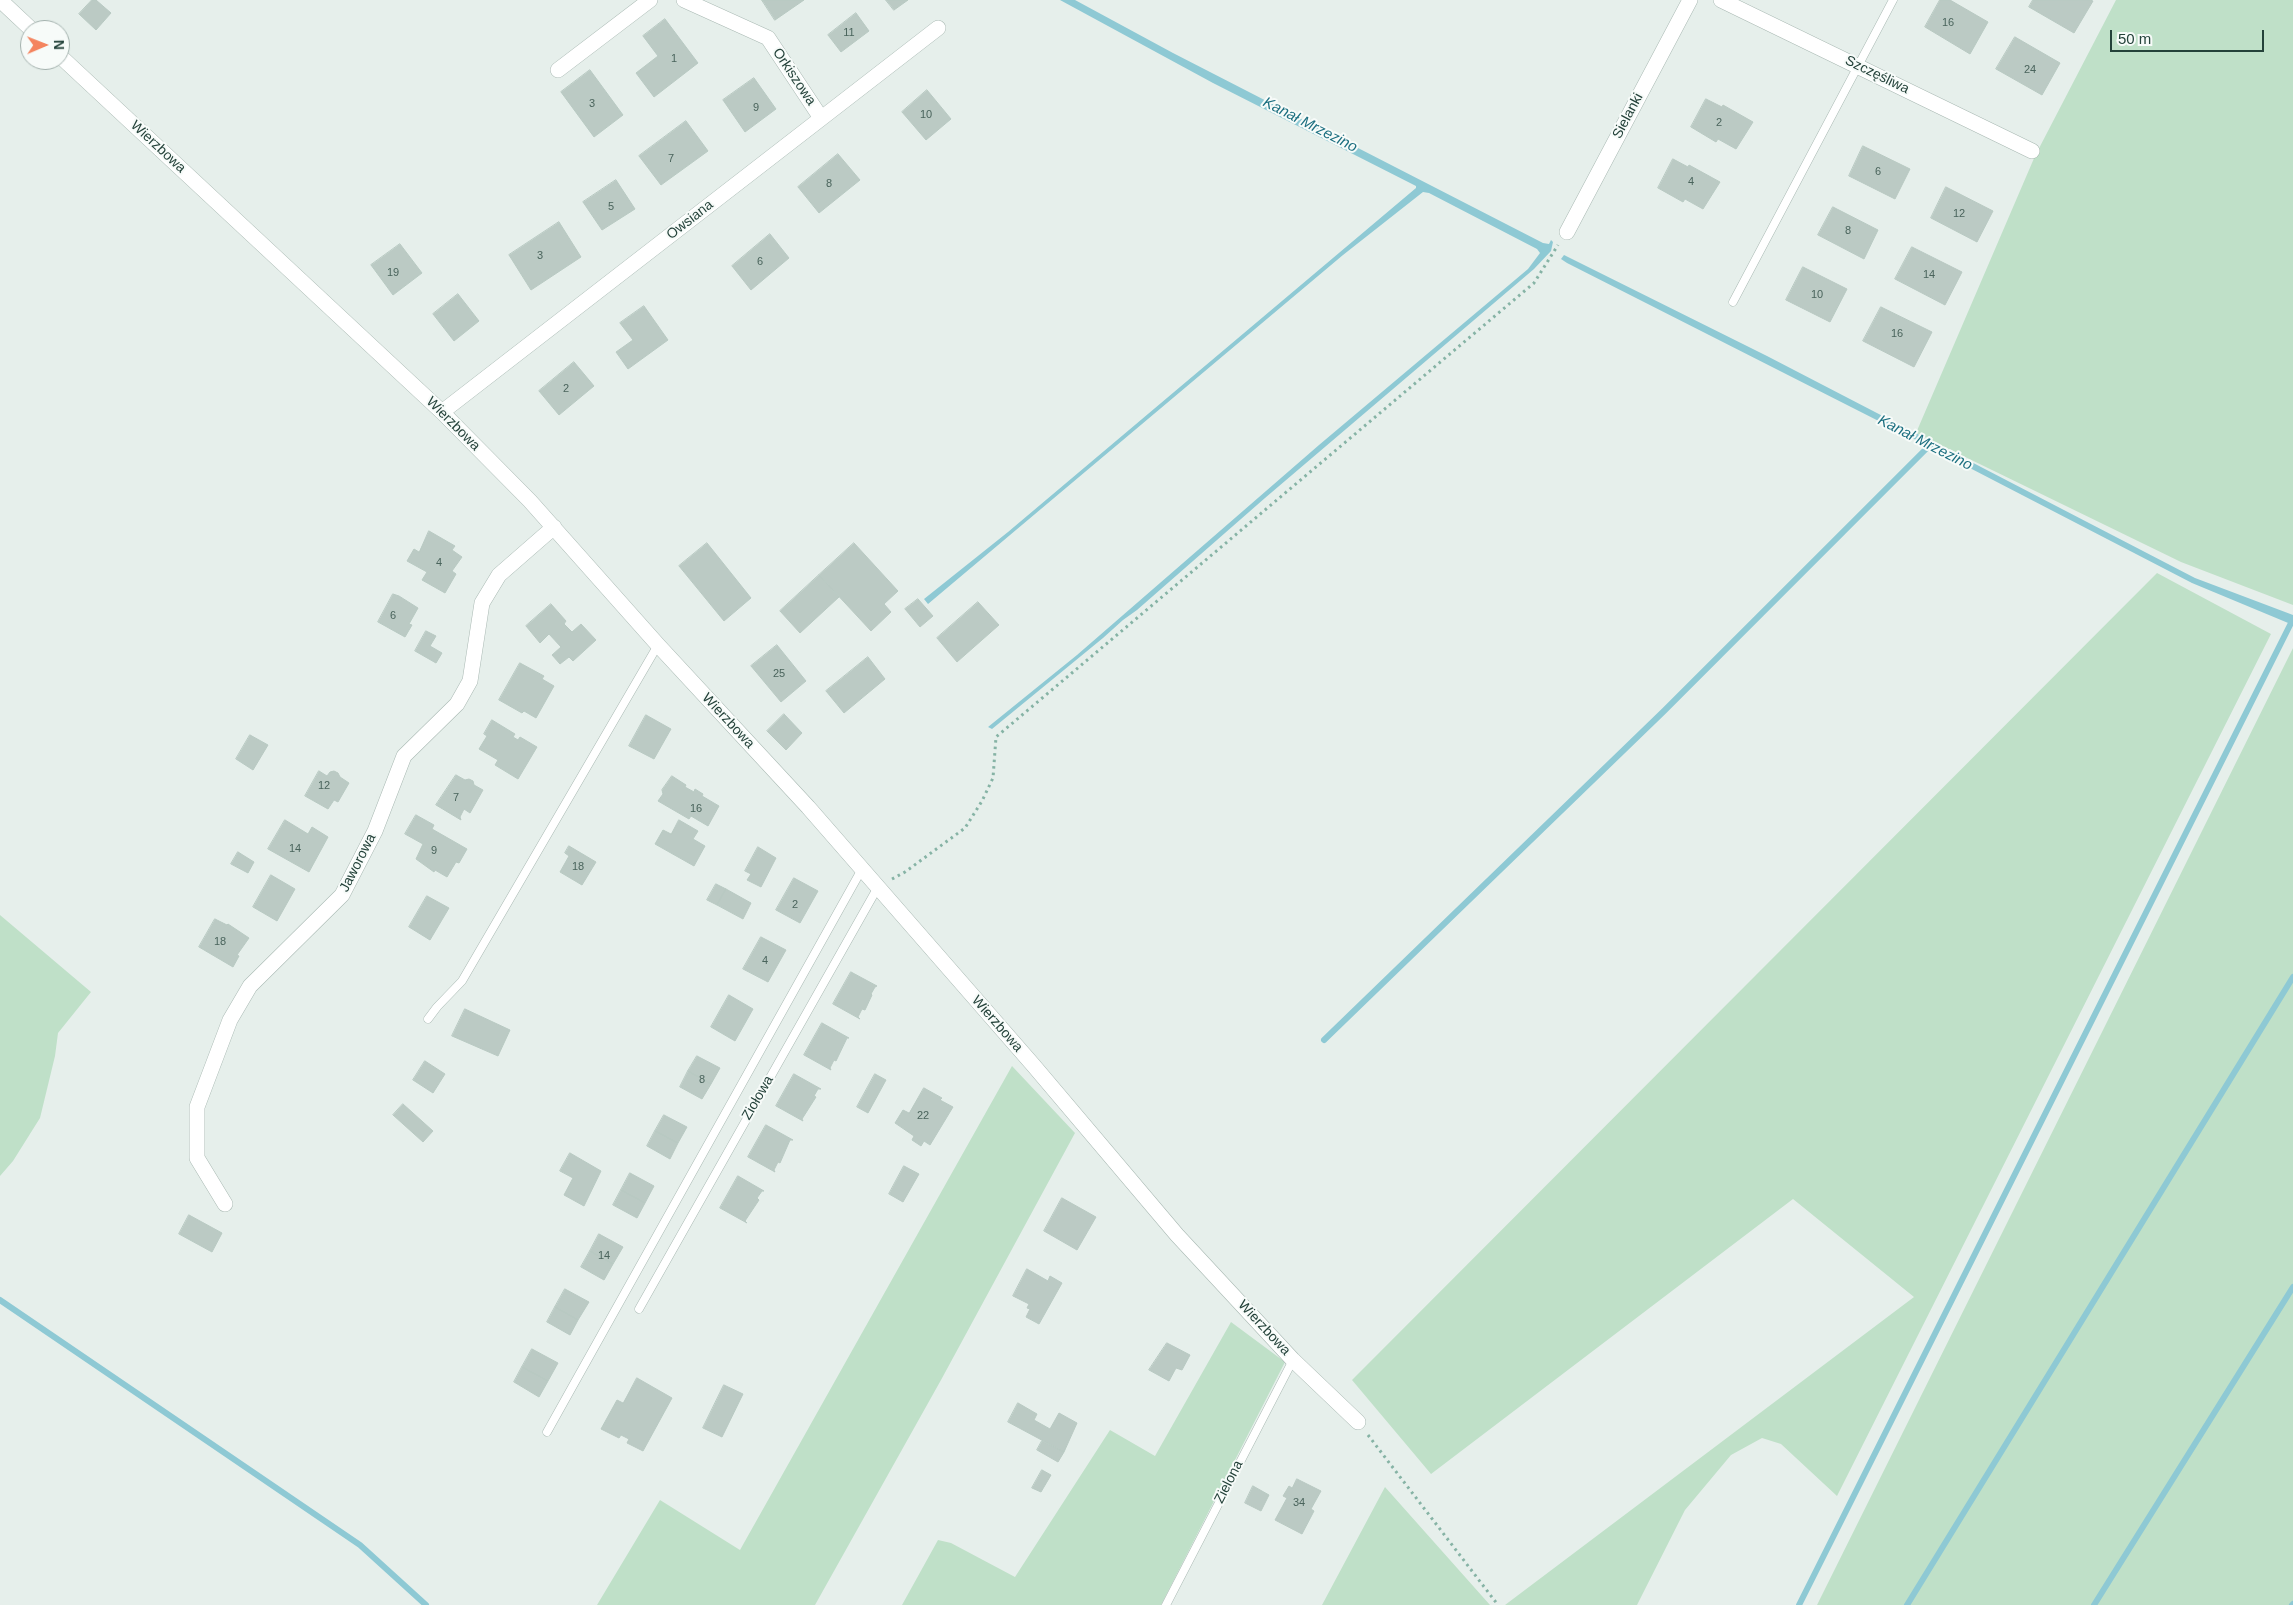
<!DOCTYPE html>
<html>
<head>
<meta charset="utf-8">
<style>
	body { margin:0 }
	#map { position:relative; width:2293px; height:1605px; overflow:hidden; background:#e6efeb; font-family:Helvetica,sans-serif }
	canvas { display:block }
	.north { position:absolute; left:20px; top:20px; width:50px; height:50px; box-sizing:border-box; background:#f7fbf9; border:1px solid #a3b1ad; border-radius:50%; rotate:89deg; font-size:14px; font-weight:700; line-height:20px; text-align:center; color:#24423a }
	.north::after { content:''; display:block; margin:auto; width:18px; height:22px; background:#f4845f; clip-path:polygon(50% 0,100% 100%,50% 72%,0 100%) }
	.scale { position:absolute; left:2110px; top:30px; width:154px; height:22px; box-sizing:border-box; border:2px solid #24423a; border-top:0; padding-left:6px; font-size:15px; line-height:18px; white-space:nowrap; color:#24423a; -webkit-text-stroke:4px #f7fbf9; paint-order:stroke }
</style>
</head>
<body>
<div id="map">
<canvas width="2293" height="1605"></canvas>
<div class="north">N</div>
<div class="scale">50 m</div>
</div>
<script>
const c = document.querySelector('canvas').getContext('2d');
c.lineJoin = 'round';
function paint(path, color) { c.fillStyle = color; c.fill(path, 'evenodd'); }
function stroke(path, color, width, dash) { c.strokeStyle = color; c.lineWidth = width; c.lineCap = dash ? 'butt' : 'round'; c.setLineDash(dash || []); c.stroke(path); }
function label(font, color, halo, rows, align = 'center') {
  c.font = font + ' Helvetica,sans-serif'; c.lineWidth = 4; c.setLineDash([]); c.textBaseline = 'middle'; c.strokeStyle = halo; c.fillStyle = color; for (const [text, x, y, turn = 0] of rows) {
    c.save(); c.translate(x, y); c.rotate((+turn || 0) * Math.PI / 180); c.textAlign = isNaN(turn) ? turn : align; if (halo) c.strokeText(text, 0, 0); c.fillText(text, 0, 0); c.restore();
  }
}
const green = new Path2D(`
	M2116,0H2293V605L2181,562L1916,433L2035,156Z
	M2157,573L2271,634L1837,1496L1781,1444L1762,1438L1731,1455L1685,1510L1637,1605H1505L1914,1297L1793,1199L1431,1474L1352,1380Z
	M2293,648V1605H1817Z
	M0,915L91,992L58,1033L55,1056L40,1118L13,1161L0,1176Z
	M1012,1066L1075,1133L941,1380L815,1605H597L660,1500L740,1550Z
	M1231,1322L1285,1362L1161,1605H902L938,1540L951,1543L1015,1577L1110,1430L1155,1456Z
	M1385,1487L1490,1605H1322Z`);
const water = new Path2D(`
	M1060,0H1075L1173,53L1543,243L1549,244L1551,240L1553,242L1551,251L1534,269L1265,498L1137,610L1123,620L1103,638L992,729L988,727L1077,655L1319,445L1528,269L1540,253L1537,249L1429,193L1423,192L1343,255L928,604L924,599L1008,532L1416,188V186L1213,83Z
	M1564,255L1767,356L2195,578L2293,615V625L2192,583L1937,451L1923,446L1922,443L1567,263L1561,259Z`);
const stream = new Path2D(`
	M1324,1040L1664,711L1930,445
	M0,1300L360,1545L426,1605
	M1799,1605L2293,619
	M1907,1605L2293,977
	M2094,1605L2293,1287
	M2292,1605L2293,1604`);
const building = new Path2D(`
	M92,0H96L111,13L96,30L79,14Z
	M762,0H804L775,20Z
	M886,0H908L894,10Z
	M1940,0H1950L1988,22L1970,54L1925,27Z
	M2033,0H2090L2093,1L2074,33L2029,7Z
	M856,13L869,31L841,52L828,35Z
	M665,19L698,63L654,97L636,73L658,56L643,36Z
	M2015,37L2060,63L2042,95L1996,69Z
	M590,70L623,115L594,137L561,92Z
	M754,78L776,109L745,132L723,100Z
	M927,90L951,119L926,140L902,112Z
	M1706,99L1722,107L1723,105L1753,122L1736,149L1718,139L1716,142L1691,127Z
	M686,121L708,151L661,185L639,156Z
	M1863,146L1910,169L1895,199L1849,176Z
	M838,154L860,180L819,213L798,187Z
	M1673,159L1688,167L1689,165L1720,182L1703,209L1685,199L1683,202L1658,188Z
	M616,180L635,209L602,230L583,202Z
	M1946,187L1993,211L1977,242L1931,218Z
	M1833,207L1878,230L1864,259L1818,235Z
	M559,222L581,257L531,290L509,255Z
	M770,234L789,258L751,290L732,266Z
	M400,244L422,273L393,295L371,265Z
	M1912,247L1962,272L1945,305L1895,279Z
	M1803,267L1847,289L1830,322L1786,300Z
	M458,294L479,321L454,341L433,314Z
	M644,306L668,340L628,369L616,352L633,340L620,323Z
	M1881,307L1932,332L1914,367L1863,341Z
	M574,362L594,386L559,415L539,391Z
	M429,531L455,546L452,550L462,557L452,571L456,574L445,593L422,580L427,572L407,561L414,549L419,552Z
	M707,543L751,598L724,621L679,566Z
	M854,543L898,591L884,604L891,612L871,631L819,575Z
	M819,575L839,597L800,633L780,611Z
	M393,594L399,596L418,608L409,624L412,625L405,637L378,622Z
	M918,599L933,616L920,627L905,609Z
	M978,602L999,625L957,662L937,638Z
	M551,604L566,621L564,624L572,632L581,624L596,640L573,661L569,657L560,664L552,655L561,647L549,634L540,643L526,626Z
	M426,631L436,636L430,646L442,653L436,663L415,651Z
	M777,645L806,681L781,702L751,666Z
	M868,657L885,679L844,713L826,691Z
	M520,663L544,676L542,679L554,686L536,718L524,711L522,713L499,700Z
	M784,714L802,733L786,750L767,731Z
	M646,715L671,729L654,759L629,746Z
	M492,720L515,734L513,737L518,740L520,737L537,747L518,779L495,765L498,760L479,749L487,736L484,734Z
	M250,735L268,745L253,770L236,759Z
	M319,771L327,776L330,772L334,771L338,773L340,777L349,783L338,802L334,800L328,809L305,796Z
	M456,775L465,780L469,779L473,781L474,785L483,790L470,813L464,809L460,817L461,820L436,805Z
	M672,776L686,785L685,787L694,792L695,789L703,794L702,796L719,806L708,826L691,816L689,819L658,801L663,794L662,790Z
	M416,815L434,825L432,829L467,849L459,863L456,862L447,877L435,870L434,872L416,859L423,844L405,834Z
	M285,820L308,834L312,827L328,837L309,872L268,849Z
	M679,820L698,831L693,839L705,846L694,866L655,844L663,830L671,834Z
	M569,846L596,862L582,885L560,872L569,856L565,853Z
	M758,847L776,858L761,887L747,880L751,874L745,871Z
	M238,852L254,862L248,873L231,864Z
	M271,875L295,889L277,921L253,907Z
	M794,878L818,891L800,923L776,910Z
	M716,884L726,889L717,905L707,900Z
	M726,889L751,903L743,919L717,905Z
	M427,896L449,908L430,940L409,927Z
	M215,919L227,925L228,924L249,938L237,955L239,956L233,967L199,947Z
	M761,937L786,950L768,982L743,969Z
	M851,972L877,986L875,987L871,994L872,995L865,1010L862,1009L858,1017L860,1019L833,1004Z
	M729,995L753,1009L735,1041L711,1027Z
	M465,1009L510,1030L498,1056L452,1036Z
	M822,1023L849,1038H847L836,1061L834,1060L830,1068L831,1070L804,1055Z
	M697,1056L720,1068L711,1084L688,1071Z
	M425,1061L445,1074L433,1093L413,1080Z
	M688,1071L711,1084L702,1099L680,1087Z
	M794,1074L821,1089H818L814,1096L816,1097L802,1119L803,1121L776,1106Z
	M875,1074L886,1080L868,1113L857,1107Z
	M924,1088L942,1098L940,1100L953,1107L930,1145L924,1141L921,1146L912,1140L914,1136L895,1123L903,1110L909,1113Z
	M403,1104L433,1131L423,1142L393,1115Z
	M664,1115L687,1127L678,1143L655,1131Z
	M766,1125L793,1140H790L780,1163L778,1162L774,1170L775,1172L748,1157Z
	M655,1131L678,1143L670,1159L647,1146Z
	M570,1153L601,1171L584,1206L564,1195L573,1178L560,1171Z
	M904,1166L919,1174L903,1202L889,1194Z
	M630,1173L654,1186L645,1203L621,1190Z
	M738,1176L764,1191H762L757,1198L759,1200L745,1221L747,1223L720,1208Z
	M621,1190L645,1203L637,1218L613,1205Z
	M1062,1198L1096,1217L1077,1250L1044,1231Z
	M189,1215L222,1233L212,1252L179,1234Z
	M599,1234L623,1247L613,1264L590,1251Z
	M590,1251L613,1264L604,1280L581,1267Z
	M1027,1269L1048,1281L1050,1276L1062,1283L1039,1324L1026,1317L1030,1309L1027,1308L1029,1304L1013,1296Z
	M565,1289L589,1302L578,1320L555,1307Z
	M555,1307L578,1320L570,1335L547,1322Z
	M1167,1343L1190,1355L1182,1370L1176,1368L1169,1381L1149,1370Z
	M532,1349L558,1363L548,1381L522,1367Z
	M522,1367L548,1381L539,1397L514,1382Z
	M637,1378L672,1398L643,1451L627,1443L629,1439L621,1435L619,1438L601,1429L617,1400L623,1403Z
	M724,1385L743,1394L722,1437L703,1428Z
	M1018,1403L1037,1414L1034,1420L1050,1429L1059,1413L1077,1423L1064,1452L1008,1422Z
	M1042,1441L1064,1452L1058,1462L1037,1450Z
	M1042,1470L1051,1475L1041,1492L1032,1488Z
	M1297,1479L1321,1491L1311,1509L1314,1511L1302,1534L1275,1520L1287,1498L1283,1496L1289,1486L1292,1488Z
	M1253,1486L1269,1495L1261,1511L1245,1503Z`);
const path = new Path2D(`
	M892,879L905,872L965,828L982,801L993,778L996,737L1534,283L1558,245
	M1368,1435L1498,1605`);
const service = new Path2D(`
	M1733,302L1893,0
	M428,1019L437,1007L462,981L658,645
	M639,1309L878,887
	M547,1432L862,869
	M1166,1605L1293,1360`);
const minor = new Path2D(`
	M0,0L32,30
	M684,0L768,38L821,118
	M1721,0L2032,151
	M60,56L442,412L530,501L658,645L808,807L1034,1066L1177,1235L1293,1360L1358,1422
	M558,70L650,0
	M1567,232L1690,0
	M442,412L938,28
	M225,1204L197,1158V1107L230,1020L250,986L342,895L375,831L404,756L457,704L470,681L482,603L499,575L554,527`);
const numberNames = [
	["16",1948,23],
	["11",849,33],
	["1",674,59],
	["24",2030,70],
	["3",592,104],
	["9",756,108],
	["10",926,115],
	["2",1719,123],
	["7",671,159],
	["6",1878,172],
	["4",1691,182],
	["8",829,184],
	["5",611,207],
	["12",1959,214],
	["8",1848,231],
	["3",540,256],
	["6",760,262],
	["19",393,273],
	["14",1929,275],
	["10",1817,295],
	["16",1897,334],
	["2",566,389],
	["4",439,563],
	["6",393,616],
	["25",779,674],
	["12",324,786],
	["7",456,798],
	["16",696,809],
	["14",295,849],
	["9",434,851],
	["18",578,867],
	["2",795,905],
	["18",220,942],
	["4",765,961],
	["8",702,1080],
	["22",923,1116],
	["14",604,1256],
	["34",1299,1503]
];
const streetNames = [
	["Szczęśliwa",1877,75,26],
	["Orkiszowa",794,77,56],
	["Sielanki",1628,116,-62],
	["Wierzbowa",158,147,43],
	["Owsiana",690,220,-38],
	["Wierzbowa",453,424,45],
	["Wierzbowa",728,721,47],
	["Jaworowa",358,863,-63],
	["Wierzbowa",997,1024,49],
	["Ziołowa",758,1098,-60],
	["Wierzbowa",1264,1328,47],
	["Zielona",1229,1482,-63]
];
const waterNames = [
	["Kanał Mrzezino",1310,125,27],
	["Kanał Mrzezino",1925,443,27]
];
paint(green, '#bfe0c8');
paint(water, '#8ec9d4');
stroke(stream, '#8ec9d4', 6);
paint(building, '#bbcac4');
stroke(building, '#b8c9c2', 1);
stroke(service, '#a8b8b2', 9);
stroke(minor, '#a8b8b2', 16);
stroke(path, '#86b3a5', 3, [2.5, 4]);
stroke(service, '#fff', 8);
stroke(minor, '#fff', 15);
label('11px', '#4a645c', null, numberNames);
label('14px', '#24423a', '#f7fbf9', streetNames);
label('italic 15px', '#1c6f80', '#f7fbf9', waterNames);
</script>
</body>
</html>
